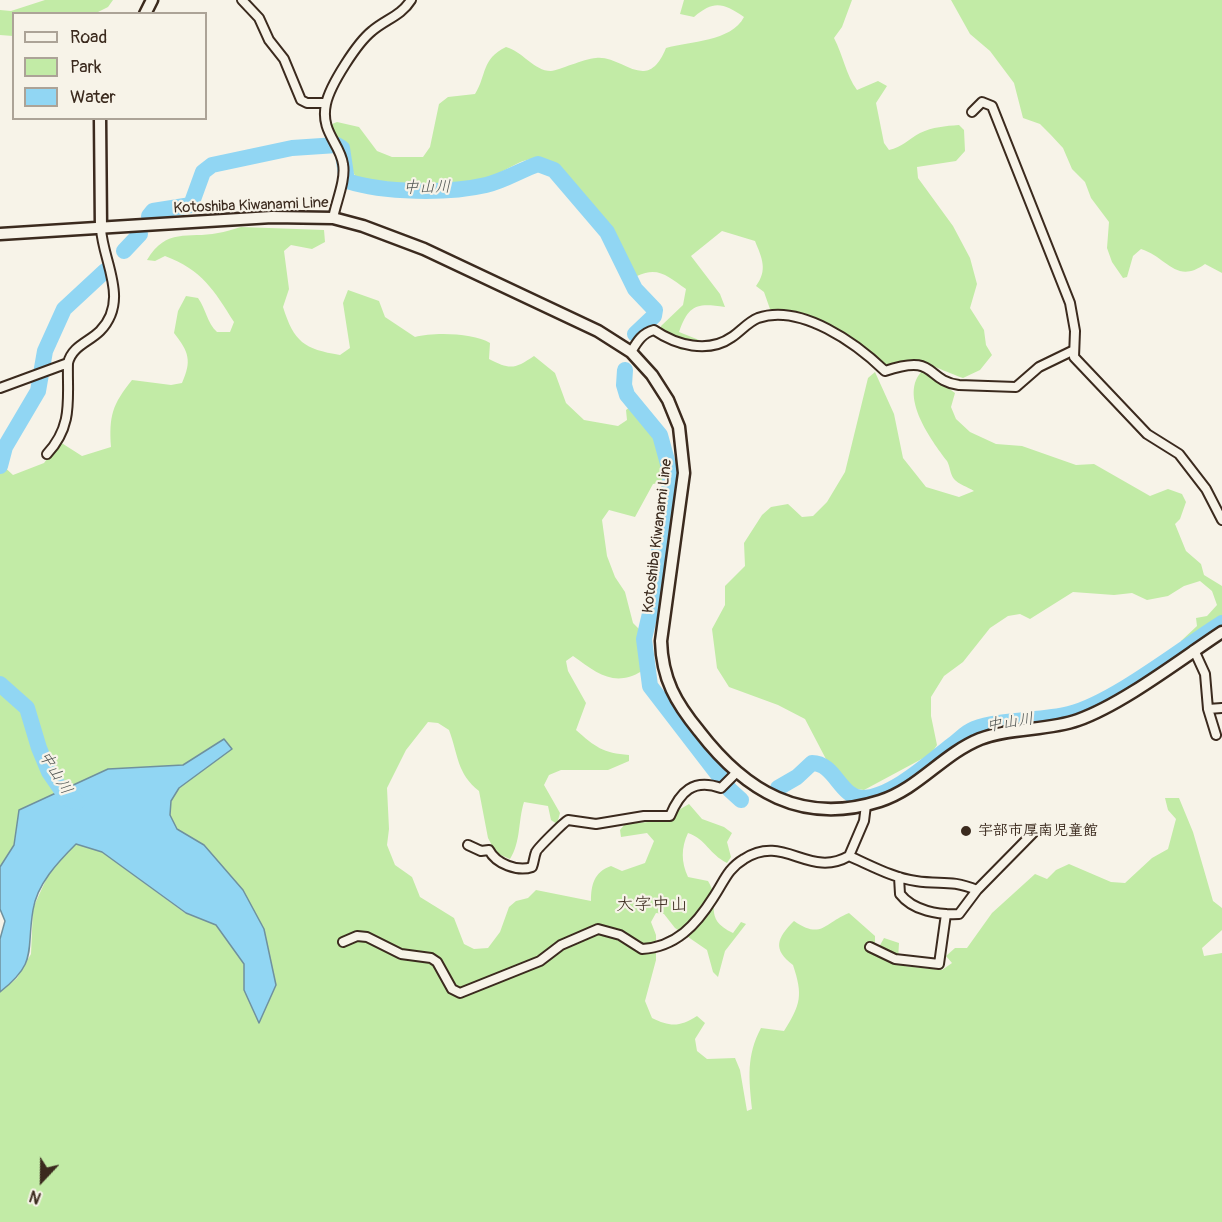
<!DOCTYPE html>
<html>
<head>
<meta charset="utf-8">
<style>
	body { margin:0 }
	#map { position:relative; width:1222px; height:1222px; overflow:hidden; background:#f7f3e8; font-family:Pangolin,sans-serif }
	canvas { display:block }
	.legend { position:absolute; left:12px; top:12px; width:195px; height:108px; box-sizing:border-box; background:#f7f3e8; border:2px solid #aca397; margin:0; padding:8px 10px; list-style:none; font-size:18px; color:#3b2a1e }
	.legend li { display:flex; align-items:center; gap:12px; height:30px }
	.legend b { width:30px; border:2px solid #aca397 }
	.north { position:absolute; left:12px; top:1150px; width:60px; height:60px; -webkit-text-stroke:4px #f7f3e8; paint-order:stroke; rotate:202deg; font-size:16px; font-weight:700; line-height:24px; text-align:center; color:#3b2a1e }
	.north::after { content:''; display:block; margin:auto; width:21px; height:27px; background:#3b2a1e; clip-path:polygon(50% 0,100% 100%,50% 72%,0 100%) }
</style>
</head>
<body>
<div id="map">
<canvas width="1222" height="1222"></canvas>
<ul class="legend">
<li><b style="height:8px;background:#f7f3e8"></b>Road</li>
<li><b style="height:16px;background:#c2eba6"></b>Park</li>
<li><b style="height:16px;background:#91d6f3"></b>Water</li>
</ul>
<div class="north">N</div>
</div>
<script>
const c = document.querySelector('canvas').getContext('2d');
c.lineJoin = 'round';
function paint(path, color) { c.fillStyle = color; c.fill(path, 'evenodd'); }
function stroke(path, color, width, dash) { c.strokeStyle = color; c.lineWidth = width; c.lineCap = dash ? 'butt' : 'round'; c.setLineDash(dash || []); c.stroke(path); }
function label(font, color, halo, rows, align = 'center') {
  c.font = font + ' Pangolin,"Klee One",sans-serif'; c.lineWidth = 4.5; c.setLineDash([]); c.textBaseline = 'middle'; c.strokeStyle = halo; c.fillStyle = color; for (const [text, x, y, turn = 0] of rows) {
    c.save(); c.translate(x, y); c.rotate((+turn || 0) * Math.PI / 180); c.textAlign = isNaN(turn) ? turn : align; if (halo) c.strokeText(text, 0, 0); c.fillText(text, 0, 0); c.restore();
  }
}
const green = new Path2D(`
	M45,0H113L108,7L96,13L14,14L13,36L0,35V10L11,11Z
	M684,0H852L842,27L834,38C843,55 846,75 857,90L878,81L887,86L876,103L884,143L889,150C902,147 909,139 920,133C933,127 945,126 959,125L964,130L965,151L956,161L917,167L918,178L953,226L970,258L977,284L970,308L984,330L986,345L992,355L980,370L963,378C930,366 922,357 885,365L825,324L770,309L764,292L756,286C768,270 762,258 755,241L722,231L691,256L720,294L725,307C697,303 689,304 679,332L699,340L704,350H681L661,338V326L683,305L686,289C668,277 659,266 637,276L626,265L614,237L553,162C523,149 508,175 477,181C437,188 396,183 356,178L351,167L350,152L335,135L332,124L337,122L359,127L377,151L392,157H423L430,147L439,104L448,97L475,94C487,75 481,59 506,47C522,51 534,71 551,71C560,70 583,59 596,58C623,55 647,95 666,48C690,41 731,42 744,17C723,3 714,0 694,17L680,14Z
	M951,0H1222V273L1205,264C1176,285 1167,257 1141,249L1133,256L1127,277L1123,278L1112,262L1107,248L1109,222L1091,198L1085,182L1072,169L1063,148L1050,134L1040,124L1023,118L1014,83L990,51L970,34Z
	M241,227L324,230L325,242L312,249L291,245L284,251L289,289L283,307C294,342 304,349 340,355L350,348L343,303L348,290L379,301L385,317L415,337C434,332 474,333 490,343L489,359C510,370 515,369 534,356L555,373L566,403L584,420L618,426L627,420L626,410L630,407C653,434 664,446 663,482L653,484L635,517L609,510L602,520L607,556L615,577L625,592L633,623L640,630L638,646L642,671C614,688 597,673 573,656L566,661L568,671L586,703L576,730C595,747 603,753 629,755V761L608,770H561L549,775L544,785L560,813L557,824L551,820L548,806L524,802C518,821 521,842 510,859L496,853L488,838L479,791C457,774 458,754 449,730L438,723L428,722L406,750L387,788L389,829L387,845L395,865L412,877L420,897L454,918L464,944L474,949L488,948L500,932L509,907L516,901L528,898L536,890L591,901C591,885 594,872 611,866L622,871L645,863L654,841L647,833L621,837L620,830L625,824L671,820L677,811L689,804L702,819L724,827L732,833L727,842L731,857L727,863C709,854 706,839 688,833C681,848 681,862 688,877L708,881C722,903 701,918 733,933L741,922L746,924L725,951L718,977L713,972L707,950L675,928L664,914L656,913L651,922L656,935V960L645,1001L652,1018C670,1027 680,1027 697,1016L705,1023L695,1039L697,1051L707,1059L735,1058L740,1070L747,1111L752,1109C749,1079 746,1056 761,1028L784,1031C801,1004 803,995 793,965C772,949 777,938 794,921C822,940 824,923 849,913L875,936V943L879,947L884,938L899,943L898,960L904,966L942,970L952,963L946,956L955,948H967L992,913L1035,874L1047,879L1056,870L1069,864L1111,882L1125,883L1152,858L1168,849L1176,819L1168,810L1165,798H1179L1193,832L1213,901L1222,908V930L1202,948L1204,956L1222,953V1222H0V992L17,978L31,954L33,908L50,871L76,844L102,852L185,913L216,925L245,964L244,990L276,985L204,845L177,829L170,815L171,801L179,788L199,772L224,740L183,765L108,769L19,810L14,845L0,867V463L13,475L44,463L60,442L82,456L111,447C109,416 112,405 132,380L171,385L182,383C192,361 189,352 174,333L178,311L186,296L198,298C206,309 207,323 217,332H230L234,322C214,290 202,270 165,256L155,261L147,260C167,227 187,239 218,233C225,232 233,229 241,227Z
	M923,370L955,393L951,407L956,419L970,432L996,444L1022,446L1076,465L1094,464L1150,496L1168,489L1182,494L1186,502L1180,519L1175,524L1186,551L1201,564L1204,575L1222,586V618L1183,645L1181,641L1197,626L1196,618L1207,616L1217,605L1212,591L1200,581L1184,586L1168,596L1147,600L1132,593L1114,595L1073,592L1030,619L1020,614L1008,616L990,628L963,662L944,676L931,697V716L937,745L931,754L864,790L851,788L827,761L805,719L778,705L729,687L717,668L712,629L725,605V586L745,566L744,543L762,515L771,507L788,504L802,517L813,516L827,502L845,472L868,378L875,372L894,414L903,458L926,487L959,497L974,491C968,487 958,484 954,479C950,474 950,466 947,461C932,441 897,395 923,370Z`);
const water = new Path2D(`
	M224,739L232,749L179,788L171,801L170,815L177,829L204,845L243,890L264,929L276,985L259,1023L244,990V964L216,925L186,913L102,852L76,844C58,862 37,884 33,910C26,952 38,962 0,992V939L5,921L0,909V867L14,845L19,810L108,769L183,765Z`);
const river = new Path2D(`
	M149,216L153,211L191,205L203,172L212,165L292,148L337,145L342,148L347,181C384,193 447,194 486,185C504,181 521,170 538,164L554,170L607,232L635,289L655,310L654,316L635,334
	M124,251L140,234
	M625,370L624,385L627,395L660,435L671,475L659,551L658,579L644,639L650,686L730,790L741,800
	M0,466L5,447L38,391L45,351L64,309L105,271
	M0,684L27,708L39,748L49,772L67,798L77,802
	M778,788L797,777L812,763C835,763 840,797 862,798C891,798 930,762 952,745C959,740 966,732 974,729C1000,719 1041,721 1069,714C1113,703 1181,649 1222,623`);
const street = new Path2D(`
	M242,0L259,18L269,40L284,59L301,100L307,103H326
	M972,112L982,102L992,106L1070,303L1075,331L1074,357L1147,434L1179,454L1206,489L1222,520
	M333,218C336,202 346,180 343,164C340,143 320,132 326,104C330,85 357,43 372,31C386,19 401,16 411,0
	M631,352C637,342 642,333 654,330C676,345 708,354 732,337C741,331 748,322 758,318C801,303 857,344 885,371C938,353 924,380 959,385L1016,387L1039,367L1072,351
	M0,388L68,363C72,346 89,342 100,331C130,300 103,262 101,229
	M47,454C74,425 67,398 68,363
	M1194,650L1205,674L1208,709
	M1216,735L1208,709L1222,708
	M468,845L481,851L489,850C496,864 518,872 532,867C534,862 534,857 536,852C537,849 564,822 568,820L596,824L644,816H670C680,792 693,778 721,788L736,773
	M849,856C870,865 893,878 916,881C941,885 950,879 977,890
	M899,877L900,894C913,911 939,915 959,914L977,890L1036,830
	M343,942L357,936L367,937L401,954L431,958L437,962L452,989L460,993L540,961L561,945L598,929L620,935L642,949C676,947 696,925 713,898C724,882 727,869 744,859C784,833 809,879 849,856L864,821L866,805
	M870,947L895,959L939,964L946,914`);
const secondary = new Path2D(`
	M145,14L152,0
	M100,118L101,229
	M0,234L272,217L333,218L363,226L424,249L598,331L631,352L652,375L668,400L679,427L684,473L661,641C662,679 676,703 699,731C745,791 802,826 880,801C918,789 943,754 980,739C1012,727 1047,731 1078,720C1123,704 1181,659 1222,632`);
const markers = [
	[966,831,6,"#3b2a1e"]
];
const streetNames = [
	["Kotoshiba Kiwanami Line",251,206,-2],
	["Kotoshiba Kiwanami Line",658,536,-83]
];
const poiNames = [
	["宇部市厚南児童館",978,831]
];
const waterNames = [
	["中山川",427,188,-1],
	["中山川",1010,723,-9],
	["中山川",55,773,58]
];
const quarterNames = [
	["大字中山",652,905]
];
paint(green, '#c2eba6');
paint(water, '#91d6f3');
stroke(water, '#6f919e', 1.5);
stroke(river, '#91d6f3', 16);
stroke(street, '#3b2a1e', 12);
stroke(secondary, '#3b2a1e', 15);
stroke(street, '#f7f3e8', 8);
stroke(secondary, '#f7f3e8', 10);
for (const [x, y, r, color] of markers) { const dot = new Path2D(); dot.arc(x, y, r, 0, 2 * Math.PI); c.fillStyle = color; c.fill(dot); stroke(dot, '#f7f3e8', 2); }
label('15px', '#3b2a1e', '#f7f3e8', streetNames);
label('bold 15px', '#3b2a1e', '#f7f3e8', poiNames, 'left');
label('italic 16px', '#505553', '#f7f3e8', waterNames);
label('18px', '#3b2a1e', '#f7f3e8', quarterNames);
</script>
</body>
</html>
